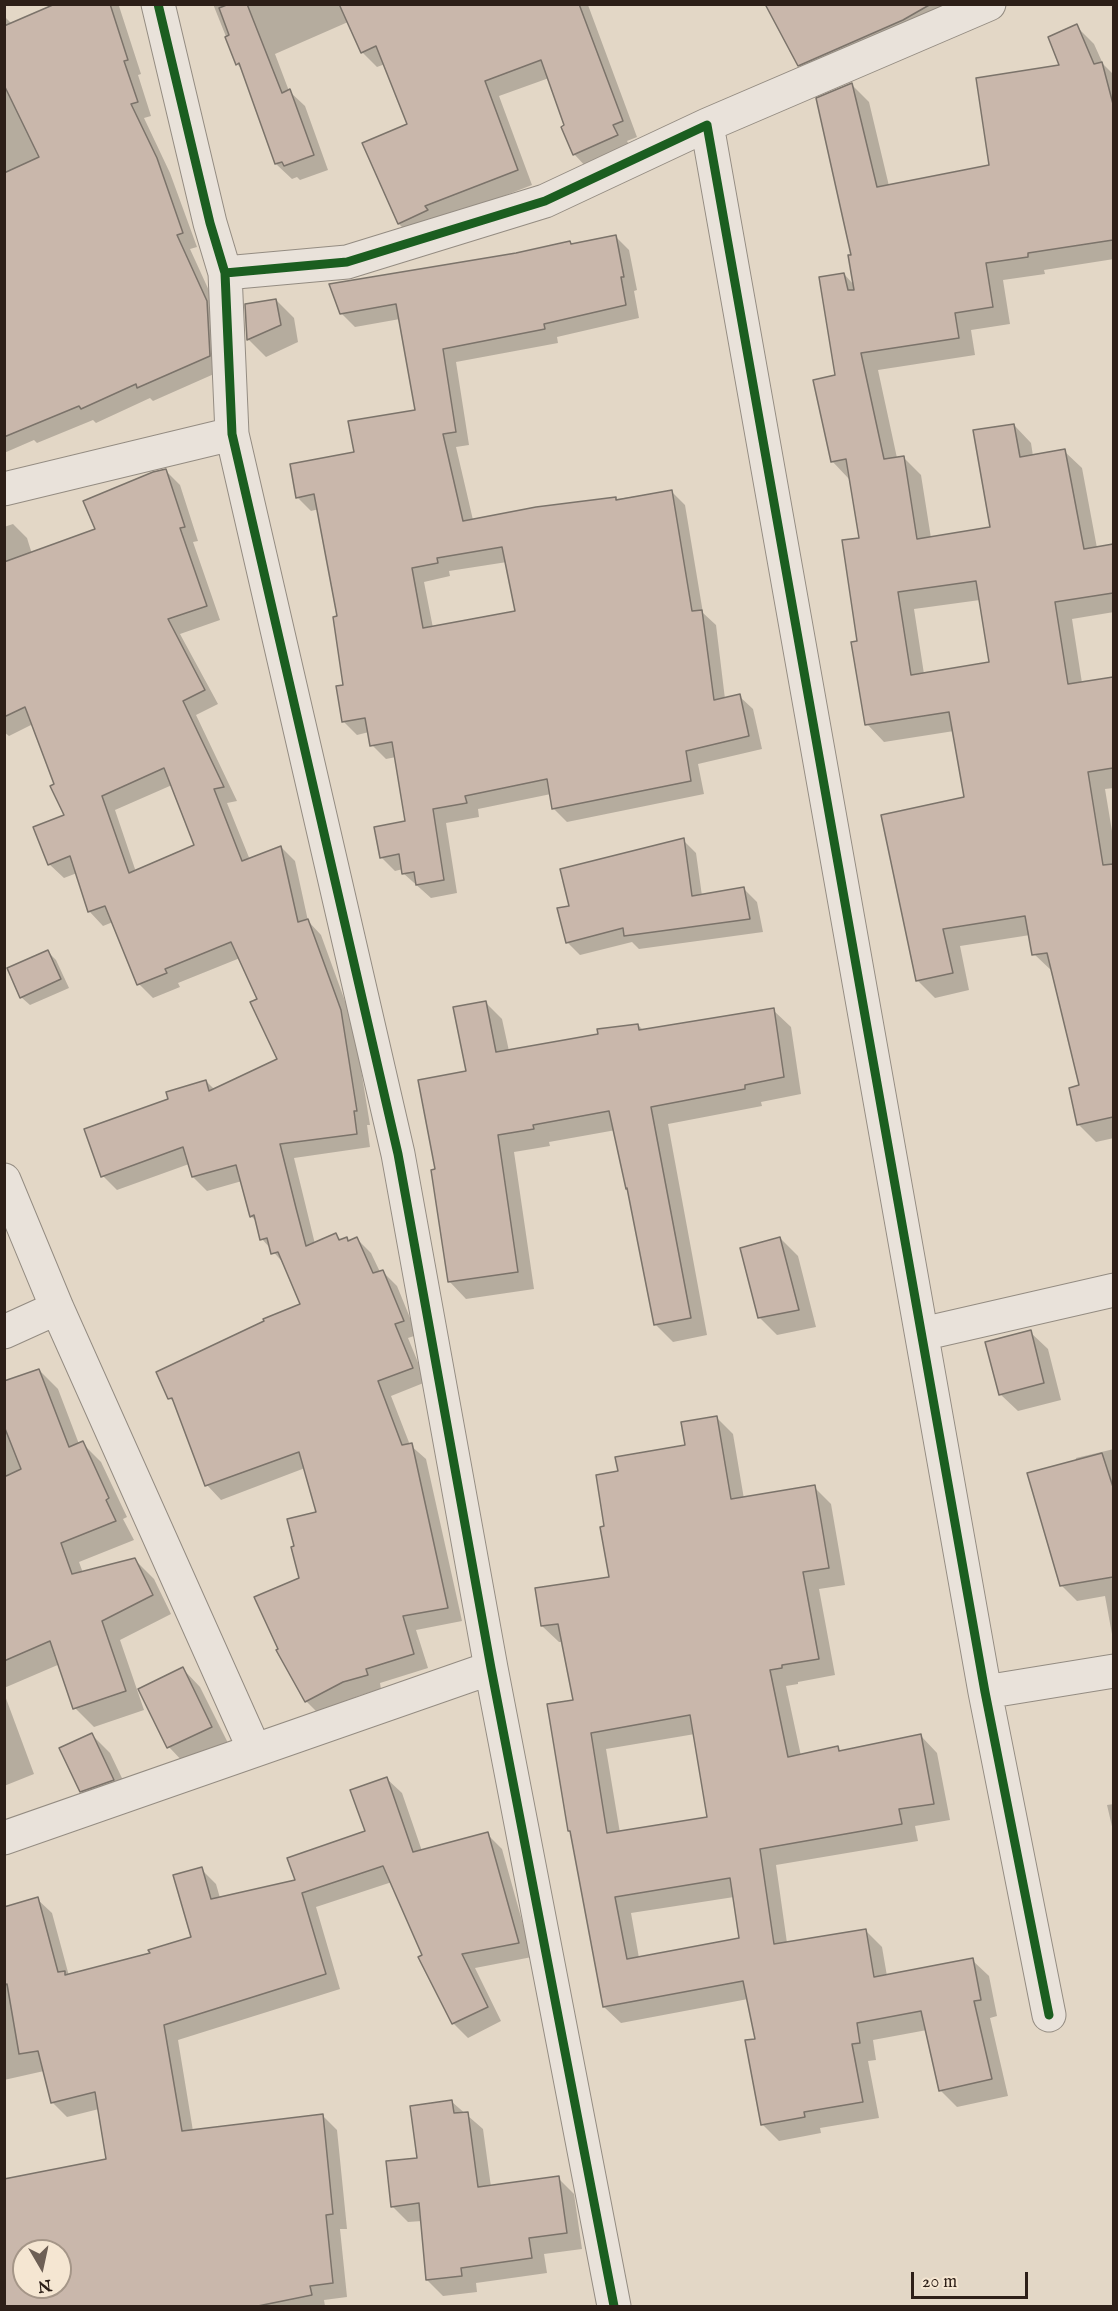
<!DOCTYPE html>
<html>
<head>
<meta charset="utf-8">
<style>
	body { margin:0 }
	#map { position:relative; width:1118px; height:2311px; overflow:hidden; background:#e3d7c6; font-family:"IM FELL English",serif }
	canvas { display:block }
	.frame { position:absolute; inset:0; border:6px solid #2d1f18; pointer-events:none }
	.north { position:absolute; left:12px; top:2239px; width:60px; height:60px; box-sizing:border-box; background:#f5e6d2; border:2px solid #a59688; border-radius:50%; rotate:171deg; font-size:16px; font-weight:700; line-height:24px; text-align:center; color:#2d1f18 }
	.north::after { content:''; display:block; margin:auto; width:21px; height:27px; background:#6d5f55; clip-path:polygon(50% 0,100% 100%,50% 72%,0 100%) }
	.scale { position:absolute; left:911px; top:2272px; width:117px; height:27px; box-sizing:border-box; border:3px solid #2d1f18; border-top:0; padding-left:8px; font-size:18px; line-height:21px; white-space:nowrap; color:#2d1f18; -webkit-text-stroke:4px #f5e6d2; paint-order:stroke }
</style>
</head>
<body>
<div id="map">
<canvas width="1118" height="2311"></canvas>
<div class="frame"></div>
<div class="north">N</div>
<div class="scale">20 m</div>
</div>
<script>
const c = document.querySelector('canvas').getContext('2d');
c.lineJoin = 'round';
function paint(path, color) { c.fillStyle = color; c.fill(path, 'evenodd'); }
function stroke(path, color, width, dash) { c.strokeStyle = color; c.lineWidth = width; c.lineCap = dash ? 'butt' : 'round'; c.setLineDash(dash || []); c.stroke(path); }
const shadow = new Path2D(`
	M59,4L119,6L141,74L138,75L151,116L144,118L170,173L197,247L190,249L221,317L223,370L153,401L150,398L96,423L93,420L37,443L34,440L4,453V19L6,18L12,24Z
	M213,4H590L588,5L637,137L627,141L632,150L589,170L574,154L549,78L499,96L532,185L439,221L414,239L399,224L364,144L409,125L385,64L377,67L362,52L348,22L275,54L289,91L305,106L328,170L300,180L297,177L292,179L276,164L243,70L237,64Z
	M766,4H986L814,80L799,65Z
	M1076,26L1094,44L1103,64L1114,75V259L1044,270L1045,274L1003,280L1010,324L971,330L975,355L878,370L897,458L903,457L921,475L931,538L992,528L1014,425L1031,443L1033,456L1064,451L1082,468L1097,548L1114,546V612L1072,619L1082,683L1114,678V788L1105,789L1114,843V1138L1096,1142L1078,1124L1081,1087L1053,972L1034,954L1030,935L960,946L969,990L935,998L917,980L965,798L954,731L884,742L867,724L859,642L860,539L849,479L832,461L844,274L854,285L852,85L869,102L889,186L990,166L1061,66ZM980,600L990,663L924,674L914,609Z
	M615,236L629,250L637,290L634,291L639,318L557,337L558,343L456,362L469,445L456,447L473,520L671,491L685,505L703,613L716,625L725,699L739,696L753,709L762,749L698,764L704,794L567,822L553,808L551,794L478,809L479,817L446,823L457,893L431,898L403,873V869L395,871L381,857L407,823L396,757L386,759L372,745L369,732L357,735L343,721L345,686L339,617L319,509L311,511L297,497L416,411L400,319L355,327L341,313L516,254L570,242L573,245ZM507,562L517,612L433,628L424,582L450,576L449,571Z
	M276,300L294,318L298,342L266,357L248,339Z
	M166,471L180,485L198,541L193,542L220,620L180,634L218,704L196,715L237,801L227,803L250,860L281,847L295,861L308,921L321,935L354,1026L370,1125H367L370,1147L294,1158L315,1244L336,1235L342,1241L347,1239L350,1242L357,1239L371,1253L380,1272H383L397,1286L417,1335L408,1338L426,1382L391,1396L410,1445L426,1459L462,1621L416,1630L428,1668L380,1683L381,1689L358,1696L320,1715L306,1701L301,1579L318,1513L305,1468L221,1500L207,1485L176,1405L170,1398L302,1305L286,1266L262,1239L258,1223L251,1216L242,1181L207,1191L193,1177L189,1164L117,1190L103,1176L170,1100L206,1081L215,1090L279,1059L259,1000L240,958L178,983L180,987L153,998L139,984L113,922L103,926L89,911L77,873L64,878L49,864L66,816L33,724L9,736L4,732V527L13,524L27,538L32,554L97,530ZM172,785L196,846L136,872L115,810Z
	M683,840L696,853L702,896L744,889L757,902L763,932L639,949L632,942L580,955L567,942L570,907Z
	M48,952L56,960L69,988L30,1005L21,997Z
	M485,1002L502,1019L509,1051L600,1035L638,1025L644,1031L773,1010L791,1027L801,1094L761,1102L762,1106L668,1124L707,1335L673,1342L656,1325L616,1130L549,1142L550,1146L514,1152L534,1289L466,1299L449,1281L436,1170L468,1072Z
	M780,1238L798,1256L816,1327L777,1335L759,1317Z
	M1030,1332L1048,1349L1061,1400L1018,1411L1000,1394Z
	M39,1370L58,1389L79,1444L82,1443L101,1462L127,1517L123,1519L134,1540L79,1562L83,1573L135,1560L154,1579L171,1614L120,1640L144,1710L94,1727L75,1708L60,1664L4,1688V1383Z
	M716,1417L733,1434L744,1499L814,1487L831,1504L845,1585L819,1589L835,1675L798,1682V1684L786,1686L801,1756L837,1748L842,1752L921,1736L937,1753L950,1820L915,1826L918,1841L776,1865L787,1943L866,1931L882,1947L887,1976L972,1960L989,1976L997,2016L990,2018L1008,2096L957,2107L940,2090L927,2030L873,2040L876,2060L868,2061L879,2118L820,2128L821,2133L779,2141L762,2124L757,2040L748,1999L621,2023L604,2007L572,1833L570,1831L575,1702L563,1642H559L542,1626L611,1578L606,1528L619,1473L687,1446ZM695,1734L708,1819L620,1833L606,1749ZM734,1897L740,1940L639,1958L631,1913Z
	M1114,1449V1645L1105,1596L1077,1601L1061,1585L1076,1458Z
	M183,1669L200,1687L229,1745L186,1765L169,1747L140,1689Z
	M4,1693L34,1774L4,1786Z
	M92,1735L110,1753L131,1797L98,1809L81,1791Z
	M387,1779L402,1793L422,1851L487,1834L502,1849L532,1957L475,1968L501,2021L468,2038L453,2023L392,1882L316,1907L340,1989L178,2040L193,2131L322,2115L337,2130L347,2229H340L347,2297L324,2300L325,2306H4L5,2186L108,2160L99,2109L67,2117L52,2102L44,2071L4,2080V1908L37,1899L52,1913L69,1976L151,1954L193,1939L201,1869L216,1884L220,1898L297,1881L367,1832ZM24,2251H60V2287H24Z
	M1114,1804V1835L1107,1805Z
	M452,2102L483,2129L491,2187L558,2178L574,2194L582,2249L544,2254L547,2273L476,2283L477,2292L443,2296L427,2280L422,2221L408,2222L392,2206Z`);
const building = new Path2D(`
	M55,4H110L128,60L124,61L138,102L131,104L157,158L183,233L177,235L207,301L210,356L137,388L136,384L81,409L79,406L4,437V173L39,157L4,85V26Z
	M229,4H247L282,93L290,89L314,155L284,166L282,162L275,164L239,63L236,65L225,37L229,35L219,8Z
	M339,4H579L623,121L613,125L618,135L573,155L561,127L564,125L541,60L485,81L518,170L425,206L428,210L398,224L362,143L407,124L376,46L361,53Z
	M765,4H931L903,20L798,66Z
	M1077,24L1094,64L1102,62L1113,104V240L1028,253V257L986,263L993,307L955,313L959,338L861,353L884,459L904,456L917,539L990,527L973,430L1014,424L1020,457L1065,449L1084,549L1113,544V593L1055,602L1068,684L1113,677V768L1088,772L1103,865L1113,864V1117L1077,1125L1069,1088L1079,1085L1047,953L1032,955L1025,916L943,929L953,973L916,981L881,815L964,797L949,712L865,725L851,642L857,641L842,540L859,538L846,459L831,462L813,380L835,375L819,277L844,273L848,290H854L848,255H851L816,98L852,83L877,187L989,165L976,78L1059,65L1048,37ZM976,581L989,662L911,675L898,592Z
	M616,235L624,277H621L626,305L544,324L545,329L443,349L456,432L443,434L463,521L536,507L616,497V500L672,490L692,611L702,610L714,700L740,694L749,736L686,751L691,781L552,809L547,779L465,796L467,803L433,809L444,880L416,885L414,872L402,874L399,854L380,858L374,827L405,821L392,742L370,746L365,718L342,722L336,686L343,685L333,617L337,616L314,494L296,498L290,464L354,452L348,421L415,410L396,304L340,314L329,284L516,253L570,241L571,244ZM502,547L515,611L423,628L412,568L438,563L437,558Z
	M276,299L281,325L247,340L245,304Z
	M166,469L185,527L180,528L207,606L168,619L205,690L183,701L224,787L214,789L242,861L281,846L298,922L308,919L341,1010L357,1111H354L357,1134L280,1144L296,1208L306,1246L336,1233L339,1240L347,1237L348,1241L357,1237L373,1273L383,1270L404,1321L395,1324L413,1368L378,1381L402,1445L412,1443L448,1608L403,1616L414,1654L366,1669L368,1675L343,1682L305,1702L276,1650L278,1649L254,1597L299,1578L291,1547L294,1546L287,1519L316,1512L299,1452L205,1486L172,1398L168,1399L156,1372L264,1321L263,1319L300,1304L278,1252L271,1254L267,1238L260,1240L254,1215L250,1217L236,1165L192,1177L183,1147L101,1177L84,1129L168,1099L166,1092L206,1080L209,1091L277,1059L250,1002L257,999L231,942L165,969L167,973L137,985L105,906L88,912L70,856L48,865L33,827L64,815L50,786L54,784L25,707L4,717V562L95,529L83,501L153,472ZM164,768L194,845L129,873L102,796Z
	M684,838L692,896L744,887L750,919L624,936L623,928L566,943L557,908L569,906L560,869Z
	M48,950L61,979L20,998L7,968Z
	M486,1001L496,1052L598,1034L597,1029L638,1024L639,1030L774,1008L784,1077L745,1085V1089L651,1107L691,1318L654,1325L627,1188L626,1189L609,1111L533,1125L534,1129L498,1135L518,1272L448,1282L431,1170L435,1169L418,1080L466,1071L453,1007Z
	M780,1237L799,1310L758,1318L740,1248Z
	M1031,1330L1044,1383L999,1395L985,1342Z
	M39,1369L69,1447L83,1441L109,1498L106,1500L116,1521L61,1543L72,1574L135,1558L153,1595L102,1621L126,1691L73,1709L50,1641L4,1661V1477L21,1469L4,1426V1381Z
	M717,1416L731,1499L815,1485L829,1568L803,1572L819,1659L782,1665V1668L770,1670L788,1757L838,1746L839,1751L921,1734L934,1804L899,1809L902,1824L760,1849L774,1944L866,1929L874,1977L973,1958L981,2000L974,2001L992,2079L939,2091L921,2011L857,2023L860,2043L852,2044L863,2102L804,2112L805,2117L761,2125L745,2040L755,2039L743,1981L603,2007L570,1831H568L547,1704L573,1700L558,1624L541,1626L535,1588L609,1577L600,1527L604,1526L596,1475L618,1471L615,1457L685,1445L681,1422ZM690,1715L707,1817L607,1833L591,1733ZM730,1878L739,1938L627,1959L615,1897Z
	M1102,1453L1113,1487V1577L1060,1586L1027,1473Z
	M183,1667L212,1727L167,1748L138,1689Z
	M92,1733L114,1780L80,1792L59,1748Z
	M387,1777L413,1852L488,1832L519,1943L462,1954L488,2007L452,2024L418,1957L422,1955L383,1866L302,1893L326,1974L164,2025L182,2131L323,2114L333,2214L326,2215L333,2283L310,2286L312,2295L253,2307H4V2179L106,2159L95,2092L51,2103L38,2051L19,2054L7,1984L4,1985V1907L38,1897L58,1972L65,1971V1975L150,1953L148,1950L191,1937L173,1875L202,1867L211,1899L295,1880L287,1858L365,1831L350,1790ZM24,2251H60V2287H24Z
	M452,2100L454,2113L468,2112L478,2187L559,2176L567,2233L529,2238L532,2258L461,2268L462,2276L426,2280L419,2203L391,2207L386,2161L417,2158L410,2106Z`);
const street = new Path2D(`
	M158,4L210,223L225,273L232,434L398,1154L491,1668L614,2306
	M707,125L989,4
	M225,273L347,262L545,201L707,125L985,1692L1049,2015
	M4,489L232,434
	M4,1180L57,1308L254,1749
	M4,1332L57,1308
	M922,1334L1114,1290
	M985,1692L1114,1671
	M4,1838L491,1668`);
const cycleway = new Path2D(`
	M158,4L210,223L225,273L232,434L398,1154L491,1668L614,2306
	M225,273L347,262L545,201L707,125L985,1692L1049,2015`);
paint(shadow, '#0003');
paint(building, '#c9b7ab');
stroke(building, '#7b736a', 1.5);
stroke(street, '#948c82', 35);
stroke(street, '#e9e2da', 33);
stroke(cycleway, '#1b5e20', 9);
</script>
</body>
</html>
